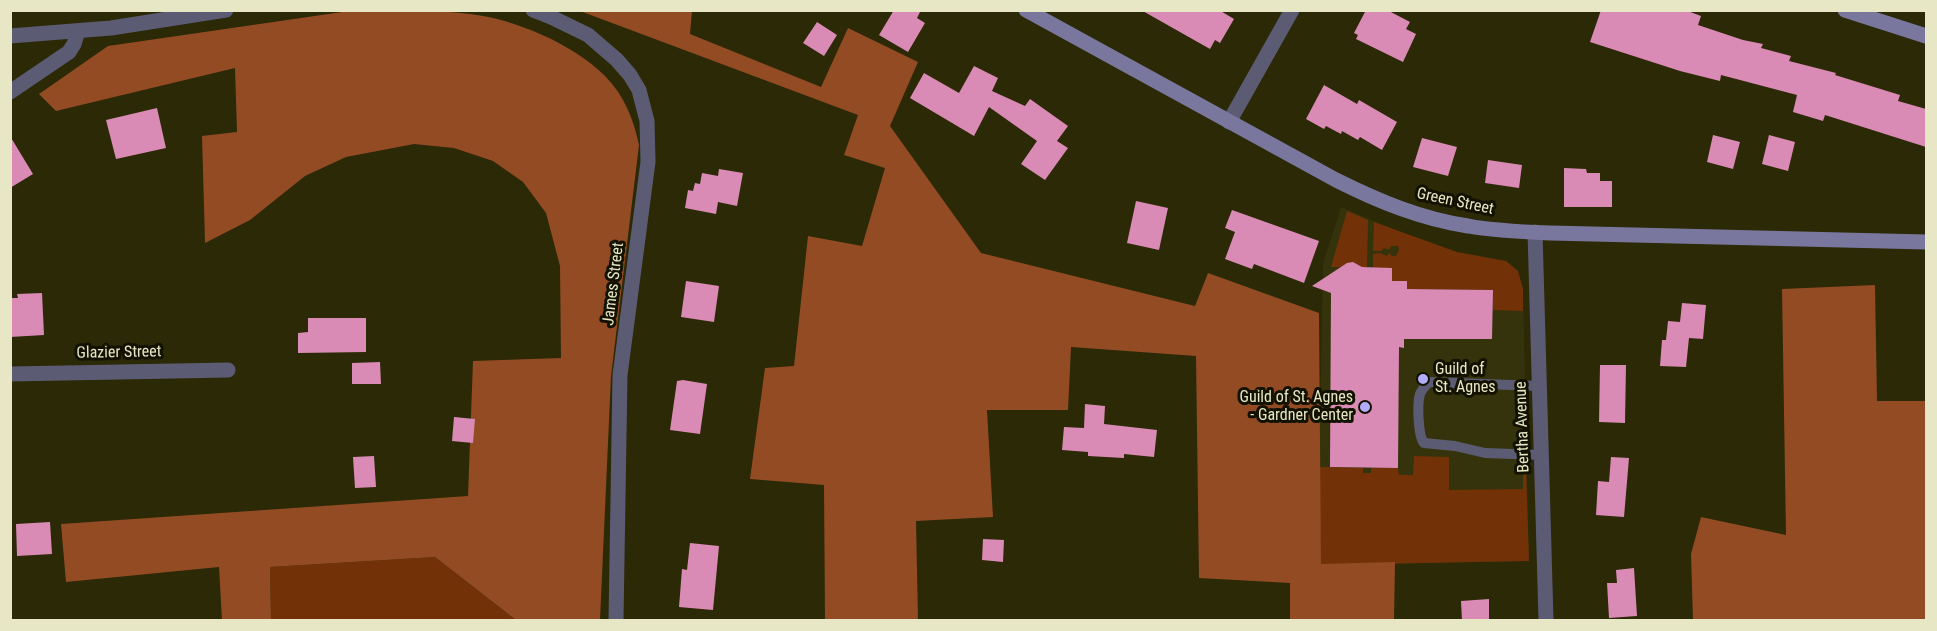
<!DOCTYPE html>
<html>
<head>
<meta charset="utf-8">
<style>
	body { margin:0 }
	#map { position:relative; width:1937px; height:631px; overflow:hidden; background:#2b2906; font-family:"Roboto Condensed",sans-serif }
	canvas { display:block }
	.frame { position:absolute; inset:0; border:12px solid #e7e7c6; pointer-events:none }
</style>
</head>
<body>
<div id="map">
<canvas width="1937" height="631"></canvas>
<div class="frame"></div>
</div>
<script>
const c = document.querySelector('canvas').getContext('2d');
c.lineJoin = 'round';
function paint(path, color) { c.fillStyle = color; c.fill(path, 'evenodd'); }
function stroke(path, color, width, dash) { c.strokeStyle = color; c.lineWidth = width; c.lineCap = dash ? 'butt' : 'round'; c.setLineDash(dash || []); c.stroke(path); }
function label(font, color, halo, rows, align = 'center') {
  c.font = font + ' "Roboto Condensed",sans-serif'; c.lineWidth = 6; c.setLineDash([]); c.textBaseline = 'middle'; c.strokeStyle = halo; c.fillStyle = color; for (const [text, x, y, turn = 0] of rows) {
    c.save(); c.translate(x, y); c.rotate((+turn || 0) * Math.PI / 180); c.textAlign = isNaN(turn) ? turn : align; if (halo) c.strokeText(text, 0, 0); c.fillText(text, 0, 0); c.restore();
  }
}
const built = new Path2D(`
	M1341,207L1414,238L1457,252L1506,261L1518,271L1523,289L1529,561L1321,565L1319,468L1323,264Z`);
const green = new Path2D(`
	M1347,211L1368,220L1367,267H1362L1353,262L1342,267H1331Z
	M1374,222L1457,252L1506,261L1518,271L1523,289V311L1493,310V290L1407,289V281H1392V268H1373V254L1380,253L1387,256L1389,253L1392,256H1396L1399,250L1398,246H1391L1389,250L1384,248L1381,251H1373Z
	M1414,456L1449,457V490L1523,489V468H1526L1529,561L1321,565L1319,467L1363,468V473H1371V468H1398L1399,475H1413Z
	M435,557L516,620H271L270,567Z`);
const forest = new Path2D(`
	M356,10C394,11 432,9 470,14C515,19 573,44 605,76C624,95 634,120 639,145L611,376L600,620H516L435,557L270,567L271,620H222L219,567L66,582L61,524L468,496L473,361L561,358L560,266L546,213L523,182L493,161L454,148L414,144L346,157L305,176L250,220L205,243L202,136L237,132L235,68L56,111L39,94L108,46Z
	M580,11H692L690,34L821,87L848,28L918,62L890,126L981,253L1195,306L1208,273L1319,313L1321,564L1395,562L1394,620H1290V583L1199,578L1196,356L1071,347L1068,410H987L993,517L916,521L918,620H825L824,485L750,479L765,368L794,366L808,236L862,246L885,168L844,155L858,115Z
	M1875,285L1877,401H1926V620H1693L1691,554L1701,517L1786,535L1782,289Z`);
const building = new Path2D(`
	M894,10H921L917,18L925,23L908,52L879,35Z
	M1141,10H1219L1234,19L1220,43L1215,40L1210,49Z
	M1366,10H1387L1410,22L1406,29L1416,34L1403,62L1356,39L1358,35L1354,33Z
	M1601,10H1685L1701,16L1698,25L1743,40L1763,44L1761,48L1791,56L1789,61L1836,73L1835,75L1900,95L1898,101L1926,109V147L1825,115L1823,121L1793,112L1797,95L1721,75L1720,81L1680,71L1590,42Z
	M817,22L837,35L824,56L803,43Z
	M974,66L998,78L992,91L1025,106L1030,99L1068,126L1057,141L1068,148L1045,180L1021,164L1037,141L989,107L974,136L910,98L924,73L959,93Z
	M1324,85L1357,104L1359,100L1397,122L1382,150L1360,137L1358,140L1342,131L1341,134L1326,126L1324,129L1306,119Z
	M157,108L166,148L116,159L106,120Z
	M1713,135L1740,142L1733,169L1707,162Z
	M1769,135L1795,142L1788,171L1762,164Z
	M10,136L33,174L10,188Z
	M1422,138L1457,147L1448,176L1413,167Z
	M1488,160L1522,165L1519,188L1485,183Z
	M1564,168L1586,169L1587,173H1600V181H1612V207H1564Z
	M719,169L743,173L737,206L718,202L716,214L685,208L688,190L693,191L695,183L700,184L702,173L718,176Z
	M1136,201L1168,208L1159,250L1127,243Z
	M1232,210L1319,241L1304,283L1254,264L1252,269L1225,259L1235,232L1225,228Z
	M1353,262L1362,267L1392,268V281H1407V289L1493,290L1492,339H1404V348L1399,347L1398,468L1330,467L1331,293L1312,286L1347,263Z
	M686,281L719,286L714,322L681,317Z
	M42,293L44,335L10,337V298H18L17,294Z
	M1682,303L1706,305L1703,339L1689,338L1686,367L1660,366L1662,340H1666L1668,321L1680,322Z
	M308,318H366V352L298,353V333L308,332Z
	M380,362L381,384H352V363Z
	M1600,365H1626L1625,423L1599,422Z
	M683,380L707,384L700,434L670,430L677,381Z
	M1085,404L1105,406L1104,424L1157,430L1154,457L1124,454V458L1088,456V452L1062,450L1064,427L1084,428Z
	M454,417L475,419L473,443L452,441Z
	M374,456L376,487L355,488L353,457Z
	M1611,457L1629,458L1624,517L1596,515L1598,481L1609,482Z
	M50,522L52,554L17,556L16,524Z
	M983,539L1004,540L1003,562L982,560Z
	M690,543L719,546L713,610L679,607L682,569L687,570Z
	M1634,568L1637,616L1609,618L1607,583H1617L1616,570Z
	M1489,599V621H1462L1461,601Z`);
const lane = new Path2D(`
	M1539,386L1429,382C1425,386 1422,389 1420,394C1417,404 1418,436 1424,443L1455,446L1485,453L1541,455`);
const street = new Path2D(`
	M533,10L551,17L588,35L617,60L630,75L639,90L647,121L648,162L620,375L616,620
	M10,36L111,28L226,10
	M10,92L69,52L74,44L78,31
	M1229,122L1292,10
	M1535,232L1546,620
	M10,374L228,370`);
const secondary = new Path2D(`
	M1026,10L1336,180C1378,201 1421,219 1468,226C1495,231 1524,232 1551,233L1926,242
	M1845,10L1926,36`);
const markers = [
	[1423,379,6,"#b3adf9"],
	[1365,407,6,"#b3adf9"]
];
const streetNames = [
	["Green Street",1455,202,12],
	["James Street",614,284,-83],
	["Glazier Street",119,353,-1],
	["Bertha Avenue",1523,427,-92]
];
const poiNames = [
	["Guild of",1435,370],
	["St. Agnes",1435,388],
	["Guild of St. Agnes",1353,398,"right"],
	["- Gardner Center",1353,416,"right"]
];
paint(built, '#35330b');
paint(green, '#723107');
paint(forest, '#934b24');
paint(building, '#da8bb5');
stroke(lane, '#5c5b74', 10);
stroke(street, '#5c5b74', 15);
stroke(secondary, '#7a779f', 15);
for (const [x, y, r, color] of markers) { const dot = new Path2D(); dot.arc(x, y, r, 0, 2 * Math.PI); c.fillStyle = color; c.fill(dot); stroke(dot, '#131200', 2); }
label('16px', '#e7e7c6', '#131200', streetNames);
label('16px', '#e7e7c6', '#131200', poiNames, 'left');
</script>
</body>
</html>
